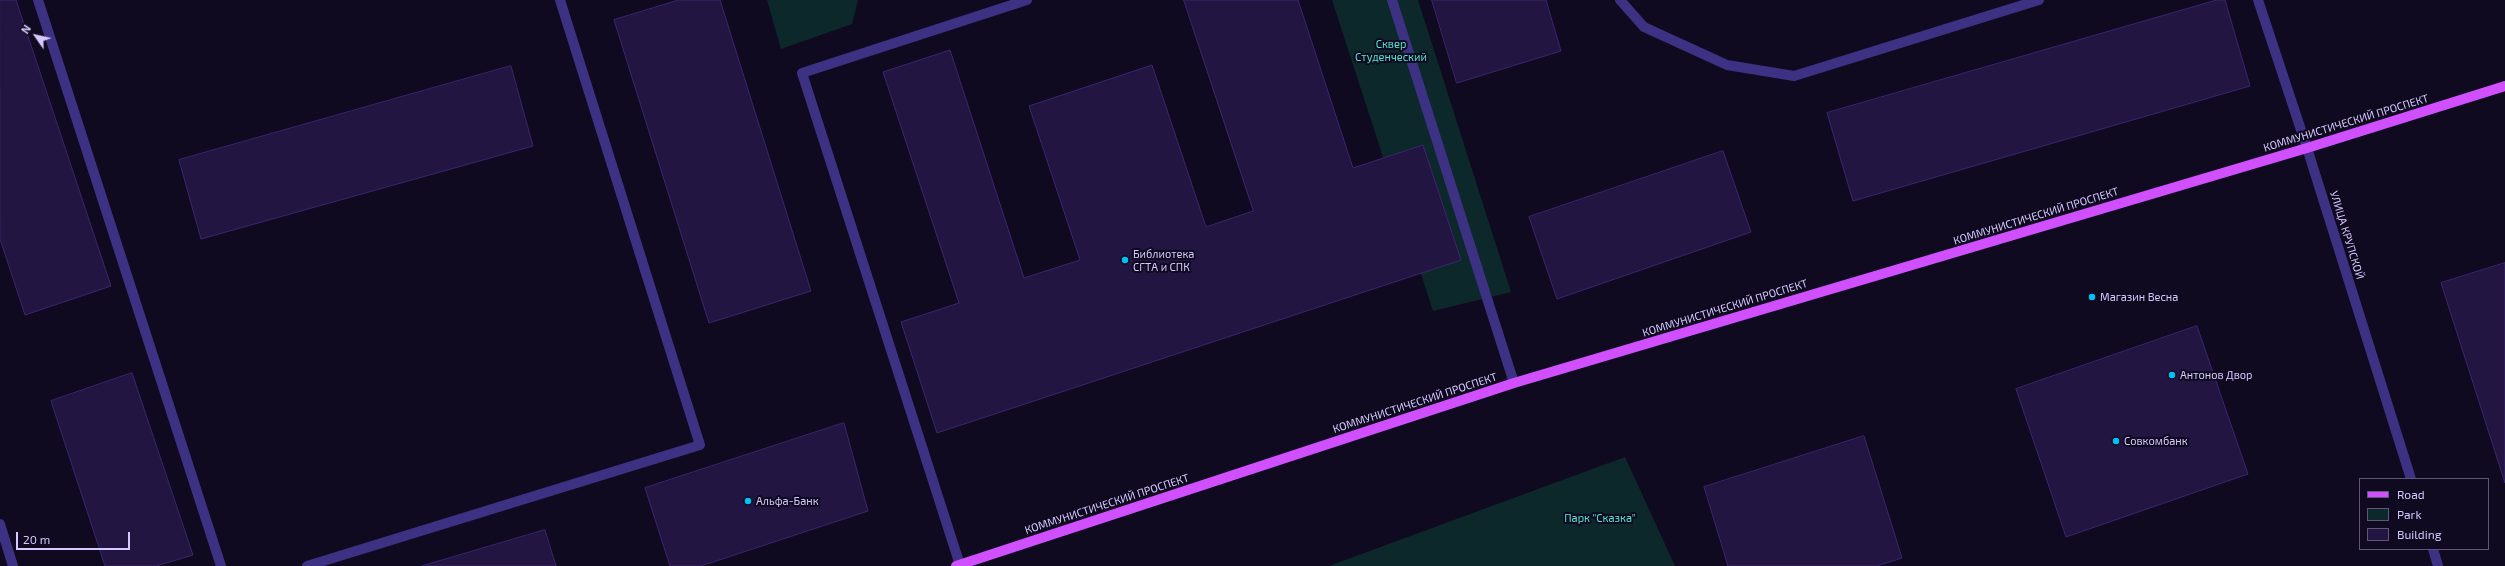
<!DOCTYPE html>
<html>
<head>
<meta charset="utf-8">
<style>
	body { margin:0 }
	#map { position:relative; width:2505px; height:566px; overflow:hidden; background:#100a20; font-family:"Exo 2",sans-serif }
	canvas { display:block }
	.legend { position:absolute; left:2359px; top:478px; width:130px; height:72px; box-sizing:border-box; background:#100a20; border:1px solid #5f5679; margin:0; padding:5px 7px; list-style:none; font-size:12px; color:#d5c9ff }
	.legend li { display:flex; align-items:center; gap:8px; height:20px }
	.legend b { width:20px; border:1px solid #5f5679 }
	.north { position:absolute; left:16px; top:16px; width:40px; height:40px; -webkit-text-stroke:3px #100a20; paint-order:stroke; rotate:304deg; font-size:11px; font-weight:700; line-height:16px; text-align:center; color:#d5c9ff }
	.north::after { content:''; display:block; margin:auto; width:14px; height:18px; background:#d5c9ff; clip-path:polygon(50% 0,100% 100%,50% 72%,0 100%) }
	.scale { position:absolute; left:16px; top:532px; width:114px; height:18px; box-sizing:border-box; border:2px solid #d5c9ff; border-top:0; padding-left:5px; font-size:12px; line-height:14px; white-space:nowrap; color:#d5c9ff; -webkit-text-stroke:3px #100a20; paint-order:stroke }
</style>
</head>
<body>
<div id="map">
<canvas width="2505" height="566"></canvas>
<ul class="legend">
<li><b style="height:5px;background:#d050ff"></b>Road</li>
<li><b style="height:11px;background:#0d282a"></b>Park</li>
<li><b style="height:11px;background:#231542"></b>Building</li>
</ul>
<div class="north">N</div>
<div class="scale">20 m</div>
</div>
<script>
const c = document.querySelector('canvas').getContext('2d');
c.lineJoin = 'round';
function paint(path, color) { c.fillStyle = color; c.fill(path, 'evenodd'); }
function stroke(path, color, width, dash) { c.strokeStyle = color; c.lineWidth = width; c.lineCap = dash ? 'butt' : 'round'; c.setLineDash(dash || []); c.stroke(path); }
function label(font, color, halo, rows, align = 'center') {
  c.font = font + ' "Exo 2",sans-serif'; c.lineWidth = 4; c.setLineDash([]); c.textBaseline = 'middle'; c.strokeStyle = halo; c.fillStyle = color; for (const [text, x, y, turn = 0] of rows) {
    c.save(); c.translate(x, y); c.rotate((+turn || 0) * Math.PI / 180); c.textAlign = isNaN(turn) ? turn : align; if (halo) c.strokeText(text, 0, 0); c.fillText(text, 0, 0); c.restore();
  }
}
const green = new Path2D(`
	M767,0H858L852,24L781,49Z
	M1332,0H1418L1511,292L1433,311Z
	M1625,457L1675,566H1329Z`);
const building = new Path2D(`
	M0,0H16L111,286L25,315L0,239Z
	M679,0H720L811,291L709,323L614,20Z
	M1184,0H1298L1353,168L1423,145L1461,260L937,433L901,322L959,303L883,72L950,50L1024,278L1080,260L1029,106L1152,65L1206,227L1253,211Z
	M1432,0H1546L1561,51L1457,83Z
	M2217,0H2225L2250,86L1853,201L1827,113Z
	M511,66L533,146L201,239L179,160Z
	M1723,151L1751,232L1557,299L1529,217Z
	M2505,263V483L2441,283Z
	M2197,326L2248,474L2066,537L2016,389Z
	M132,373L193,555L156,566H105L51,401Z
	M844,423L868,511L701,566H670L645,488Z
	M1864,436L1902,558L1877,566H1728L1704,487Z
	M545,530L556,566H422Z`);
const lane = new Path2D(`
	M38,0L221,566
	M1392,0L1514,383
	M1620,0L1644,27L1727,65L1794,76L2039,0
	M960,565L802,73L1027,0
	M307,566L700,445L560,0`);
const street = new Path2D(`
	M2258,0L2307,148L2411,479
	M0,524L13,566
	M2433,549L2438,566`);
const primary = new Path2D(`
	M956,566L1514,383L2307,148L2505,86`);
const markers = [
	[1125,260,4,"#00c2f4"],
	[2092,297,4,"#00c2f4"],
	[2172,375,4,"#00c2f4"],
	[2116,441,4,"#00c2f4"],
	[748,501,4,"#00c2f4"]
];
const parkNames = [
	["Сквер",1391,44],
	["Студенческий",1391,57],
	["Парк \"Сказка\"",1600,518]
];
const streetNames = [
	["КОММУНИСТИЧЕСКИЙ ПРОСПЕКТ",2346,123,-17],
	["КОММУНИСТИЧЕСКИЙ ПРОСПЕКТ",2036,216,-17],
	["УЛИЦА КРУПСКОЙ",2347,235,73],
	["КОММУНИСТИЧЕСКИЙ ПРОСПЕКТ",1725,308,-17],
	["КОММУНИСТИЧЕСКИЙ ПРОСПЕКТ",1415,403,-18],
	["КОММУНИСТИЧЕСКИЙ ПРОСПЕКТ",1107,504,-18]
];
const poiNames = [
	["Библиотека",1133,254],
	["СГТА и СПК",1133,267],
	["Магазин Весна",2100,297],
	["Антонов Двор",2180,375],
	["Совкомбанк",2124,441],
	["Альфа-Банк",756,501]
];
paint(green, '#0d282a');
paint(building, '#231542');
stroke(building, '#3c2570', 1);
stroke(lane, '#3d3183', 10);
stroke(street, '#3d3183', 10);
stroke(primary, '#d050ff', 10);
for (const [x, y, r, color] of markers) { const dot = new Path2D(); dot.arc(x, y, r, 0, 2 * Math.PI); c.fillStyle = color; c.fill(dot); stroke(dot, '#100a20', 1.5); }
label('11px', '#4be9d2', '#100a20', parkNames);
label('11px', '#d5c9ff', '#100a20', streetNames);
label('11px', '#d5c9ff', '#100a20', poiNames, 'left');
</script>
</body>
</html>
